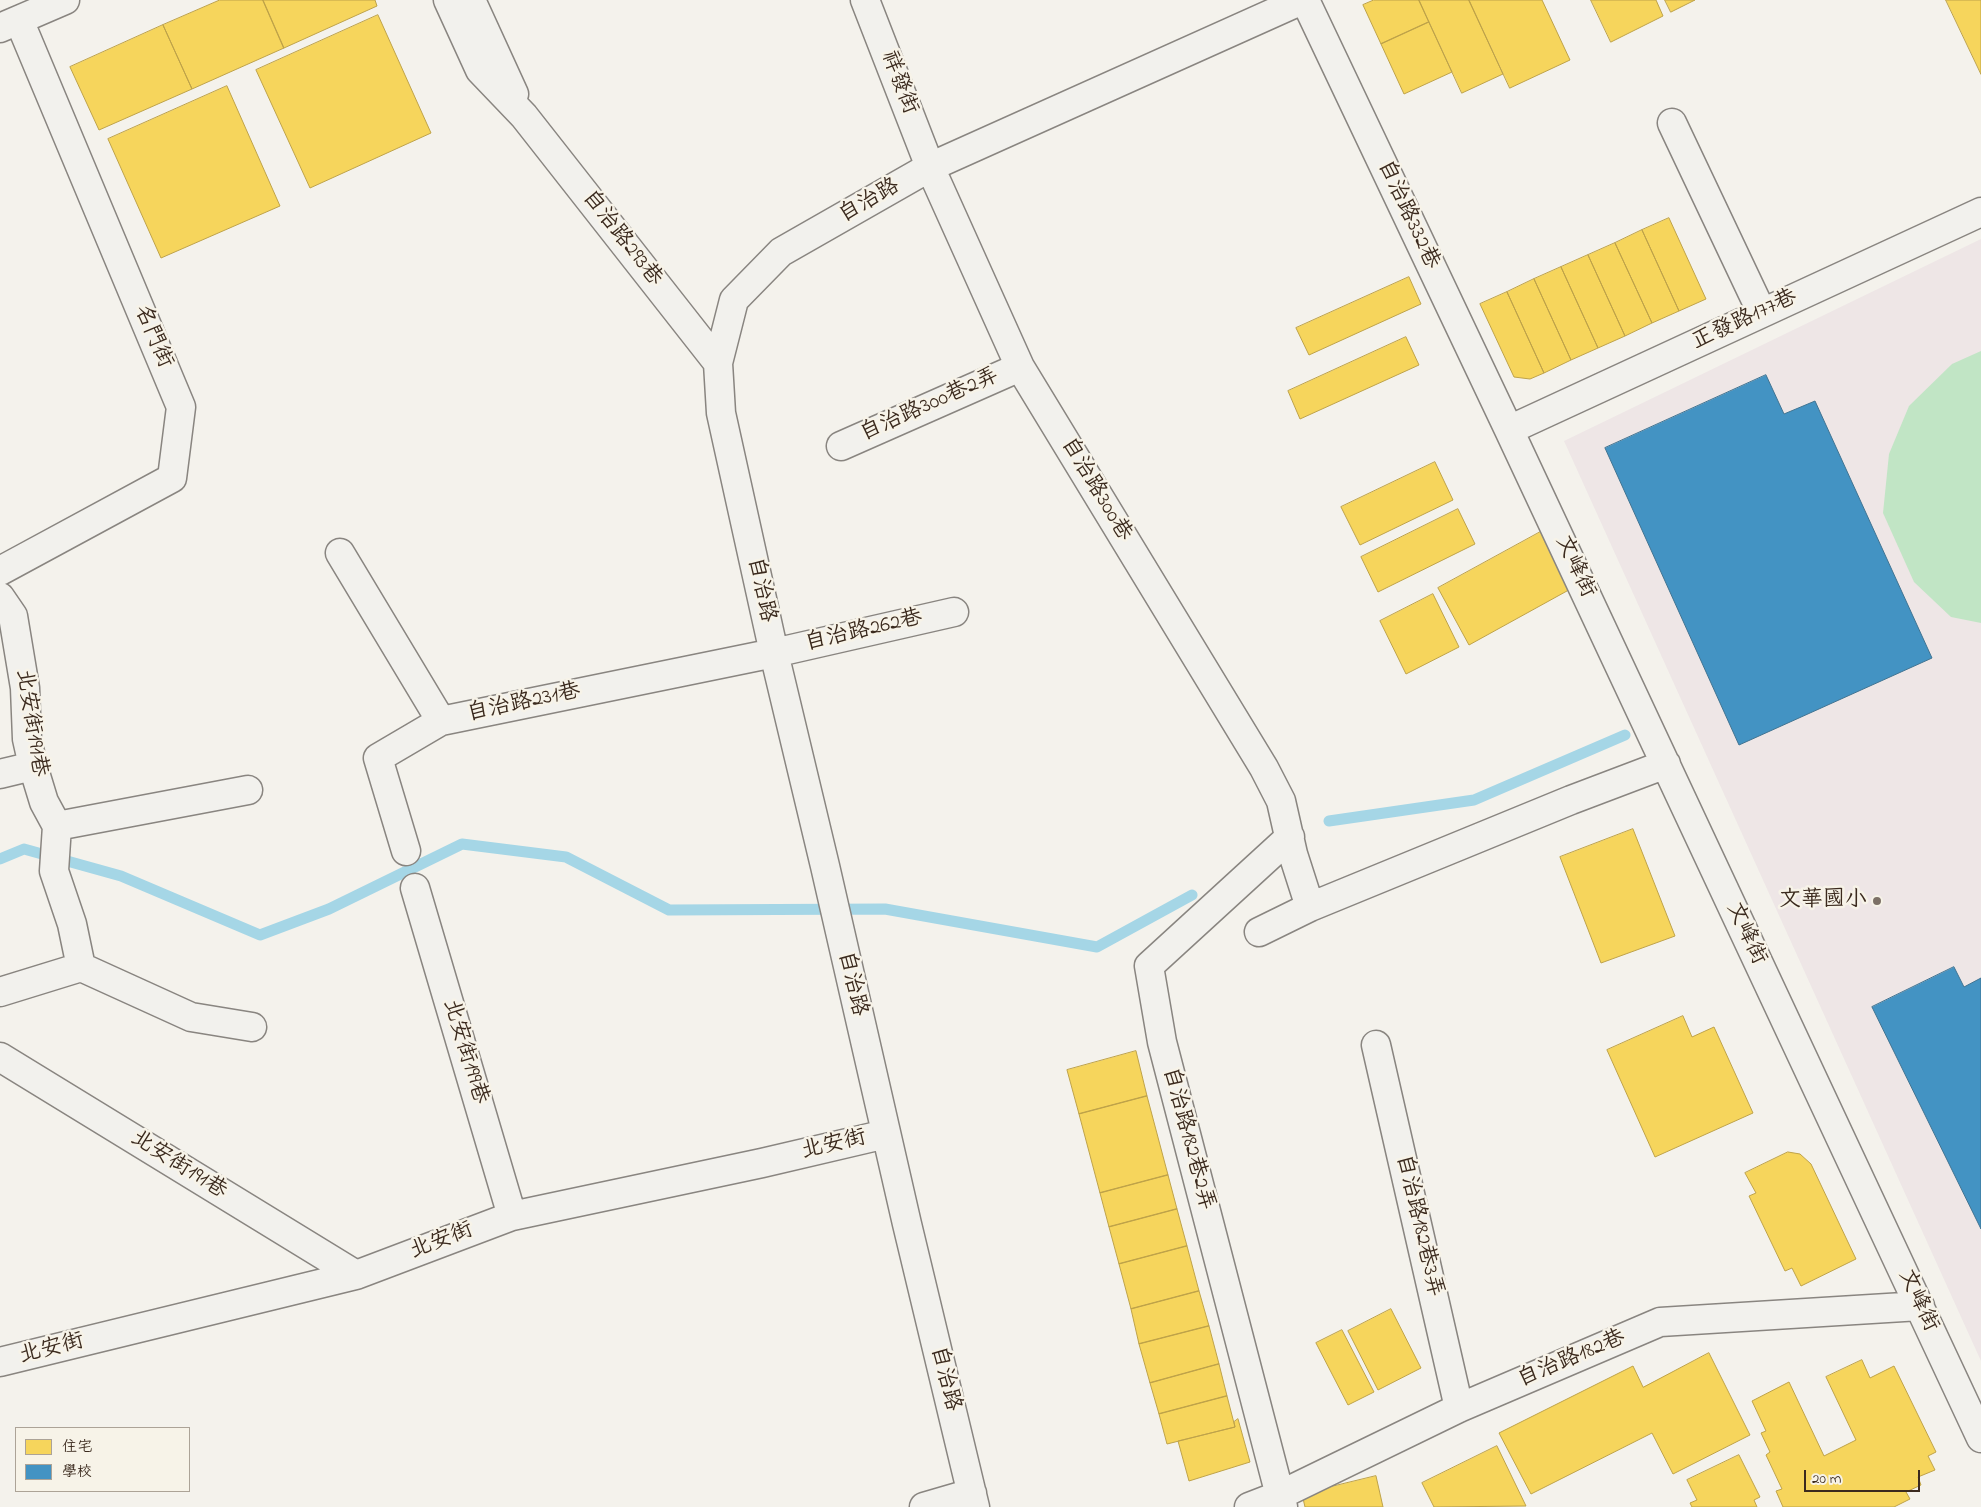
<!DOCTYPE html>
<html>
<head>
<meta charset="utf-8">
<style>
	body { margin:0 }
	#map { position:relative; width:1981px; height:1507px; overflow:hidden; background:#f4f2ec; font-family:"Indie Flower","LXGW WenKai TC",sans-serif }
	canvas { display:block }
	.legend { position:absolute; left:15px; top:1427px; width:175px; height:65px; box-sizing:border-box; background:#f7f3e8; border:1px solid #aca397; margin:0; padding:6px 9px; list-style:none; font-size:15px; color:#3b2a1e }
	.legend li { display:flex; align-items:center; gap:10px; height:25px }
	.legend b { width:25px; border:1px solid #aca397 }
	.scale { position:absolute; left:1804px; top:1470px; width:116px; height:22px; box-sizing:border-box; border:2px solid #3b2a1e; border-top:0; padding-left:6px; font-size:15px; line-height:18px; white-space:nowrap; color:#3b2a1e; -webkit-text-stroke:4px #f7f3e8; paint-order:stroke }
</style>
</head>
<body>
<div id="map">
<canvas width="1981" height="1507"></canvas>
<ul class="legend">
<li><b style="height:14px;background:#f6d55c"></b>住宅</li>
<li><b style="height:14px;background:#4393c3"></b>學校</li>
</ul>
<div class="scale">20 m</div>
</div>
<script>
const c = document.querySelector('canvas').getContext('2d');
c.lineJoin = 'round';
function paint(path, color) { c.fillStyle = color; c.fill(path, 'evenodd'); }
function stroke(path, color, width, dash) { c.strokeStyle = color; c.lineWidth = width; c.lineCap = dash ? 'butt' : 'round'; c.setLineDash(dash || []); c.stroke(path); }
function label(font, color, halo, rows, align = 'center') {
  c.font = font + ' "Indie Flower","LXGW WenKai TC",sans-serif'; c.lineWidth = 5; c.setLineDash([]); c.textBaseline = 'middle'; c.strokeStyle = halo; c.fillStyle = color; for (const [text, x, y, turn = 0] of rows) {
    c.save(); c.translate(x, y); c.rotate((+turn || 0) * Math.PI / 180); c.textAlign = isNaN(turn) ? turn : align; if (halo) c.strokeText(text, 0, 0); c.fillText(text, 0, 0); c.restore();
  }
}
const built = new Path2D(`
	M1981,239V1361L1564,441Z`);
const green = new Path2D(`
	M1981,351V623L1951,617L1914,582L1883,513L1889,454L1909,406L1952,364Z`);
const homes = new Path2D(`
	M220,0H263L284,48L192,89L163,25Z
	M263,0H375L377,6L284,48Z
	M1374,0H1419L1429,22L1381,44L1363,5Z
	M1419,0H1469L1503,74L1462,93Z
	M1469,0H1542L1570,60L1510,88Z
	M1591,0H1656L1663,16L1611,42Z
	M1665,0H1695L1671,12Z
	M1946,0H1981V74Z
	M378,15L431,133L310,188L256,70Z
	M1429,22L1452,72L1404,94L1381,44Z
	M163,25L192,89L99,130L70,67Z
	M227,86L280,206L161,258L108,139Z
	M1669,218L1706,299L1679,311L1642,230Z
	M1642,230L1679,311L1652,323L1615,243Z
	M1615,243L1652,323L1625,336L1588,255Z
	M1588,255L1625,336L1598,348L1561,267Z
	M1561,267L1598,348L1571,360L1534,279Z
	M1409,277L1421,304L1309,355L1296,328Z
	M1534,279L1571,360L1544,373L1507,292Z
	M1507,292L1544,373L1530,379L1514,377L1480,304Z
	M1406,337L1419,365L1300,419L1288,391Z
	M1435,462L1453,500L1360,545L1341,507Z
	M1458,509L1475,544L1378,592L1361,557Z
	M1544,530L1576,586L1469,645L1438,588Z
	M1433,594L1459,647L1406,674L1380,621Z
	M1633,829L1675,936L1601,963L1560,857Z
	M1683,1016L1692,1037L1714,1027L1753,1113L1655,1157L1607,1050Z
	M1136,1051L1147,1096L1079,1114L1067,1070Z
	M1147,1096L1168,1175L1100,1193L1079,1114Z
	M1788,1152L1800,1154L1811,1164L1856,1259L1801,1286L1792,1268L1785,1271L1749,1196L1756,1193L1745,1173Z
	M1168,1175L1177,1209L1109,1227L1100,1193Z
	M1177,1209L1187,1246L1119,1264L1109,1227Z
	M1187,1246L1199,1291L1131,1309L1119,1264Z
	M1199,1291L1209,1326L1139,1344L1131,1309Z
	M1391,1309L1421,1368L1378,1390L1348,1331Z
	M1209,1326L1219,1364L1150,1383L1139,1344Z
	M1342,1330L1374,1392L1348,1405L1316,1343Z
	M1709,1353L1750,1435L1673,1474L1652,1433L1531,1494L1499,1433L1633,1366L1643,1387Z
	M1862,1360L1870,1378L1894,1366L1936,1452L1928,1456L1935,1470L1918,1477L1921,1485L1906,1492L1910,1499L1894,1507H1783L1776,1491L1782,1489L1766,1455L1770,1452L1761,1433L1766,1431L1752,1401L1789,1382L1824,1456L1856,1440L1826,1377Z
	M1219,1364L1227,1396L1159,1414L1150,1383Z
	M1227,1396L1235,1427L1167,1444L1159,1414Z
	M1238,1419L1250,1462L1189,1481L1178,1441L1235,1427L1234,1422Z
	M1497,1446L1526,1506L1434,1507L1422,1483Z
	M1739,1455L1760,1497L1754,1500L1757,1507H1692L1690,1503L1697,1500L1687,1480Z
	M1376,1476L1383,1507H1305L1302,1494Z`);
const schools = new Path2D(`
	M1766,375L1784,414L1815,401L1932,658L1739,745L1605,448Z
	M1954,967L1964,987L1981,978V1229L1872,1007Z`);
const stream = new Path2D(`
	M1329,821L1474,800L1625,735
	M0,859L24,849L121,876L260,935L329,909L462,844L566,857L669,910L885,909L1097,947L1192,895`);
const minor = new Path2D(`
	M448,0L480,70L524,116L718,363
	M471,0L514,94
	M865,0L930,167L1020,367L1264,768L1281,801L1293,854L1310,907
	M1305,0L1509,430L1981,1438
	M0,28L65,0
	M1672,123L1762,313
	M1509,430L1981,212
	M841,446L1020,367
	M340,553L441,721
	M0,571L172,478L181,407L19,20
	M0,597L13,616L25,688L27,739L33,766L44,802L57,826L54,871L72,924L81,967L0,992
	M0,774L33,766
	M57,826L248,790
	M406,851L378,758L441,721L774,653L954,612
	M415,888L512,1216
	M1259,932L1310,907L1571,800L1666,764
	M81,967L191,1017L252,1027
	M1376,1045L1459,1408
	M0,1057L356,1275
	M0,1362L356,1275L512,1216L762,1163L886,1134
	M924,1507L972,1493
	M975,1507L907,1224L825,866L774,653L721,413L718,363L734,300L781,252L930,167L1302,0
	M1249,1507L1280,1495L1459,1408L1660,1322L1920,1306
	M1283,1507L1162,1042L1149,966L1290,837`);
const markers = [
	[1877,901,5,"#7c7066"]
];
const streetNames = [
	["祥發街",898,83,69],
	["自治路",870,202,-30],
	["自治路332巷",1407,215,65],
	["自治路293巷",621,239,52],
	["正發路177巷",1745,321,-25],
	["名門街",152,337,67],
	["自治路300巷2弄",930,406,-24],
	["自治路300巷",1095,490,59],
	["文峰街",1574,567,65],
	["自治路",760,590,78],
	["自治路262巷",864,632,-13],
	["自治路231巷",524,704,-12],
	["北安街191巷",30,723,81],
	["文峰街",1745,934,65],
	["自治路",851,984,77],
	["北安街199巷",464,1052,73],
	["自治路182巷2弄",1187,1139,75],
	["北安街",834,1146,-13],
	["北安街191巷",178,1166,32],
	["自治路182巷3弄",1418,1226,77],
	["北安街",442,1242,-21],
	["文峰街",1917,1301,65],
	["北安街",52,1350,-14],
	["自治路182巷",1572,1360,-23],
	["自治路",944,1379,76]
];
const poiNames = [
	["文華國小",1867,901]
];
paint(built, '#eee6e6');
paint(green, '#c1e5c5');
paint(homes, '#f6d55c');
stroke(homes, '#bea249', 1);
paint(schools, '#4393c3');
stroke(schools, '#417492', 1);
stroke(stream, '#a5d6e6', 11);
stroke(minor, '#898580', 31);
stroke(minor, '#f2f1ed', 28);
for (const [x, y, r, color] of markers) { const dot = new Path2D(); dot.arc(x, y, r, 0, 2 * Math.PI); c.fillStyle = color; c.fill(dot); stroke(dot, '#f7f3e8', 2); }
label('22px', '#3b2a1e', '#f7f3e8', streetNames);
label('22px', '#3b2a1e', '#f7f3e8', poiNames, 'right');
</script>
</body>
</html>
